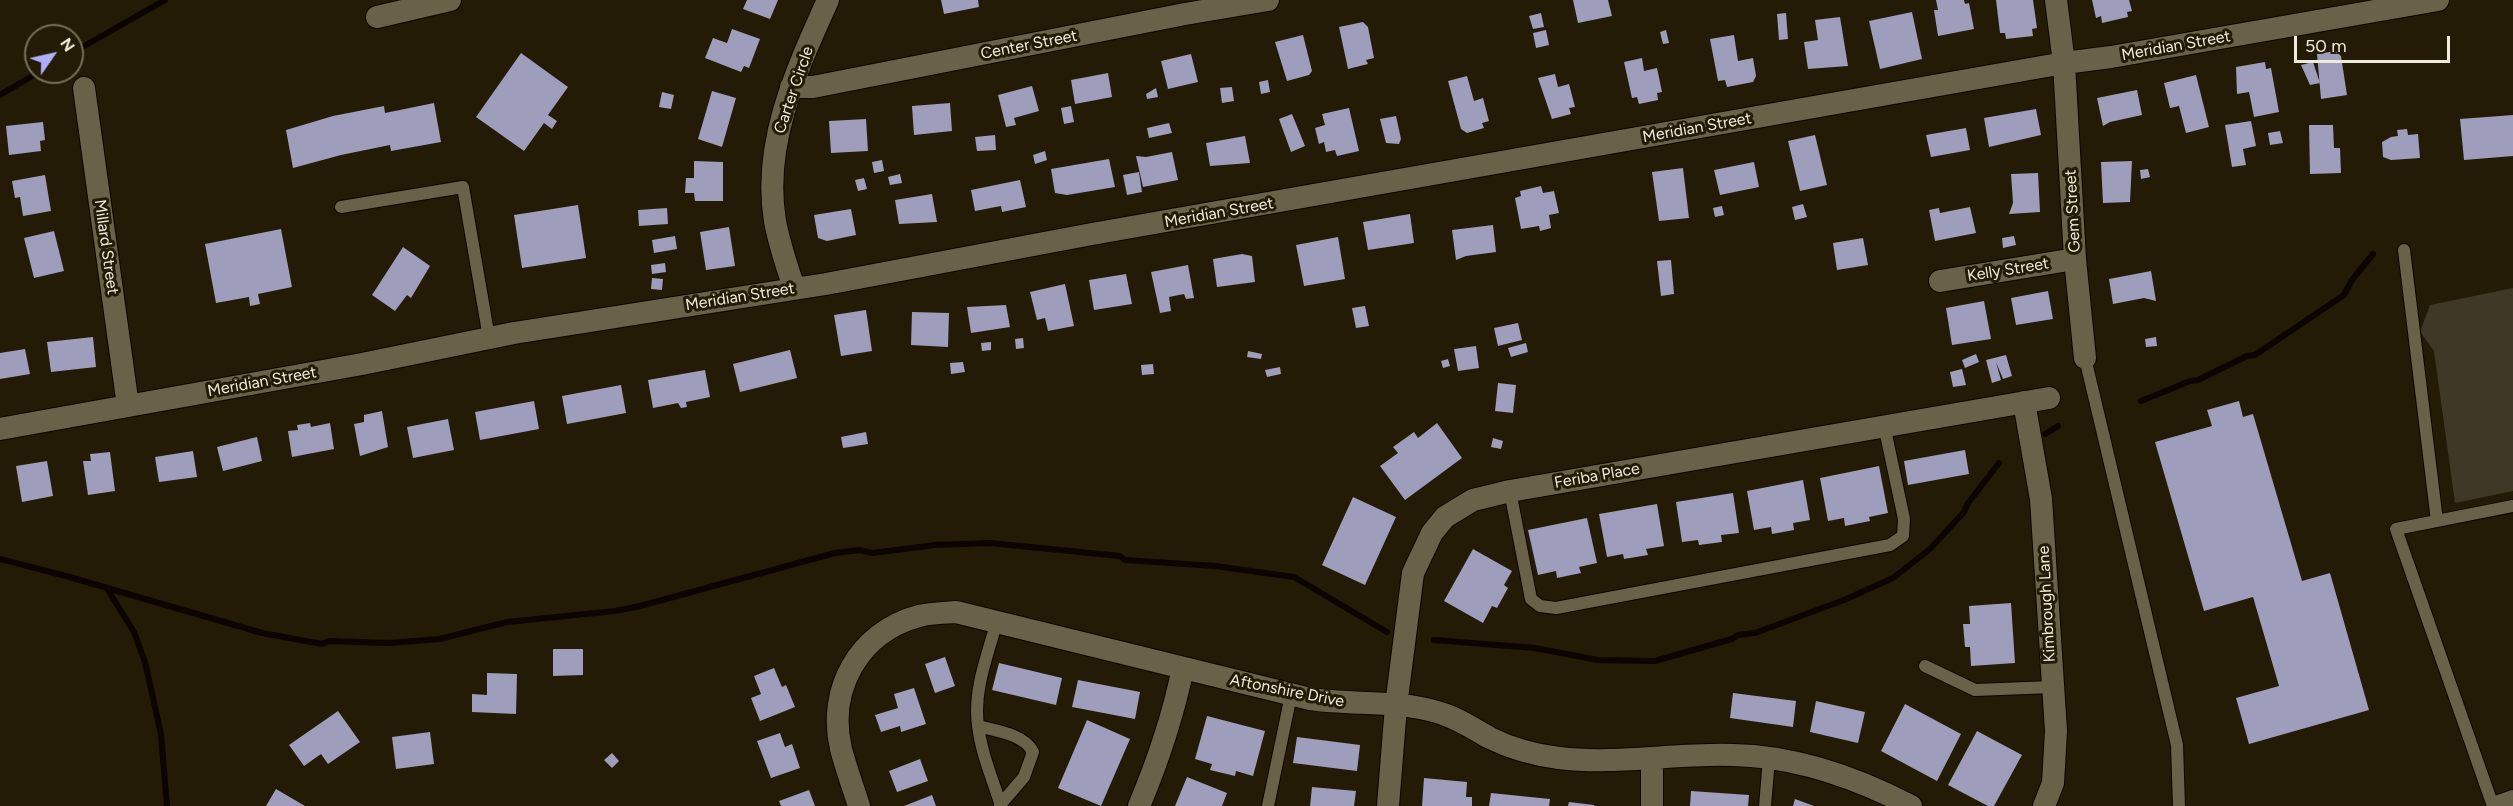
<!DOCTYPE html>
<html>
<head>
<meta charset="utf-8">
<style>
	body { margin:0 }
	#map { position:relative; width:2513px; height:806px; overflow:hidden; background:#231b05; font-family:Figtree,sans-serif }
	canvas { display:block }
	.north { position:absolute; left:24px; top:24px; width:60px; height:60px; box-sizing:border-box; background:#231b05; border:2px solid #756e5b; border-radius:50%; rotate:56deg; font-size:16px; font-weight:700; line-height:24px; text-align:center; color:#efeadc }
	.north::after { content:''; display:block; margin:auto; width:21px; height:27px; background:#b1adfa; clip-path:polygon(50% 0,100% 100%,50% 72%,0 100%) }
	.scale { position:absolute; left:2294px; top:36px; width:156px; height:27px; box-sizing:border-box; border:3px solid #efeadc; border-top:0; padding-left:8px; font-size:18px; line-height:21px; white-space:nowrap; color:#efeadc; -webkit-text-stroke:4px #231b05; paint-order:stroke }
</style>
</head>
<body>
<div id="map">
<canvas width="2513" height="806"></canvas>
<div class="north">N</div>
<div class="scale">50 m</div>
</div>
<script>
const c = document.querySelector('canvas').getContext('2d');
c.lineJoin = 'round';
function paint(path, color) { c.fillStyle = color; c.fill(path, 'evenodd'); }
function stroke(path, color, width, dash) { c.strokeStyle = color; c.lineWidth = width; c.lineCap = dash ? 'butt' : 'round'; c.setLineDash(dash || []); c.stroke(path); }
function label(font, color, halo, rows, align = 'center') {
  c.font = font + ' Figtree,sans-serif'; c.lineWidth = 6; c.setLineDash([]); c.textBaseline = 'middle'; c.strokeStyle = halo; c.fillStyle = color; for (const [text, x, y, turn = 0] of rows) {
    c.save(); c.translate(x, y); c.rotate((+turn || 0) * Math.PI / 180); c.textAlign = isNaN(turn) ? turn : align; if (halo) c.strokeText(text, 0, 0); c.fillText(text, 0, 0); c.restore();
  }
}
const green = new Path2D(`
	M2513,288V491L2455,503L2434,351L2420,332L2430,305Z`);
const stream = new Path2D(`
	M72,53L165,0
	M0,95L39,72
	M2141,401L2190,381L2198,380L2247,356L2255,355L2344,295L2352,280L2373,254
	M2045,434L2058,426
	M0,559L66,576L262,633L322,644L329,641L388,643L440,639L507,622L615,611L640,606L835,553L860,550L872,553L935,545L990,543L1120,556L1125,560L1215,566L1294,577L1387,632
	M108,590L134,632L145,662L161,734L167,806
	M1434,640L1535,648L1598,660L1655,661L1732,639L1738,635L1755,633L1844,600L1893,578L1930,549L1964,512L1968,503L1999,463`);
const building = new Path2D(`
	M747,0H778L770,19L743,9Z
	M941,0H978L979,7L944,14Z
	M1573,0H1608L1612,16L1578,23Z
	M1936,0H1964L1965,4L1969,3L1974,29L1938,36L1934,10H1938Z
	M1996,0H2033L2037,28L2032,29L2033,36L2006,39L2005,33H2000Z
	M2092,0H2129L2132,11L2127,12L2128,17L2102,23L2101,16L2096,18Z
	M1912,12L1922,59L1880,69L1869,21Z
	M1541,13L1544,27L1533,29L1529,16Z
	M1786,13L1788,39L1779,40L1777,14Z
	M1840,17L1848,66L1808,69L1804,42L1818,40L1815,20Z
	M1363,22L1368,27L1374,58L1366,60L1368,64L1348,69L1339,27Z
	M732,29L760,39L749,68L744,66L741,72L705,58L713,38L727,43Z
	M1546,30L1549,45L1536,48L1533,33Z
	M1666,30L1669,43L1663,44L1660,32Z
	M1303,35L1312,71L1309,75L1287,81L1275,42Z
	M1734,35L1738,61L1753,58L1756,76L1753,82L1727,87L1725,80L1718,81L1710,39Z
	M2336,51L2341,56L2347,95L2321,99L2317,54Z
	M521,53L568,87L548,115L557,121L552,129L544,123L524,151L476,117Z
	M1191,54L1198,82L1168,89L1161,61Z
	M1642,58L1644,71L1657,68L1662,92L1657,93L1658,100L1639,104L1637,97L1632,98L1624,62Z
	M2265,62L2266,69L2271,68L2279,112L2254,117L2249,92L2237,94L2236,67Z
	M2313,62L2320,83L2310,85L2301,65Z
	M1108,73L1112,97L1075,104L1071,80Z
	M1555,74L1558,87L1569,84L1575,107L1569,108L1571,114L1552,119L1538,78Z
	M2196,75L2209,127L2186,133L2179,106L2170,108L2164,83Z
	M1467,76L1474,101L1483,98L1489,121L1482,123L1484,128L1467,133L1461,129L1448,81Z
	M1268,80L1270,92L1261,94L1259,82Z
	M1032,86L1039,111L1014,118L1016,125L1006,127L998,95Z
	M1232,87L1234,101L1222,103L1220,88Z
	M1156,88L1158,97L1147,99L1146,94Z
	M2137,90L2142,115L2110,122L2103,126L2097,98Z
	M712,91L736,98L722,147L698,139Z
	M662,92L674,95L671,109L659,107Z
	M434,103L441,142L391,151L390,145L341,155L293,168L286,130L333,116L384,106L385,113Z
	M950,103L952,131L914,135L912,106Z
	M1071,106L1074,122L1064,124L1061,108Z
	M1349,108L1359,151L1337,156L1335,150L1326,152L1324,142L1319,144L1315,128L1325,125L1322,114Z
	M2036,109L2041,135L1989,147L1984,118Z
	M1292,114L1305,146L1291,152L1279,119Z
	M2513,115V156L2464,160L2460,119Z
	M1396,116L1401,139L1399,144L1386,143L1380,119Z
	M866,119L868,151L831,153L829,121Z
	M2251,121L2256,146L2243,149L2246,165L2232,167L2225,125Z
	M43,122L45,140L40,141L41,151L9,155L6,126Z
	M1169,123L1172,133L1149,138L1147,128Z
	M2309,125H2333L2334,148H2340L2341,173L2310,174Z
	M1966,128L1970,150L1931,157L1926,135Z
	M2407,129L2408,135L2418,134L2420,158L2391,160L2383,157L2382,142L2391,137L2398,136L2397,130Z
	M2280,131L2283,143L2270,145L2268,133Z
	M995,135L996,150L977,151L975,137Z
	M1815,135L1827,185L1800,191L1788,141Z
	M1245,136L1250,163L1210,166L1206,143Z
	M1045,151L1047,160L1035,164L1033,155Z
	M1172,152L1178,180L1143,187L1136,156L1146,157Z
	M1109,159L1115,187L1067,195L1055,193L1051,169Z
	M882,160L884,171L874,173L872,162Z
	M694,161L723,162V201H695L694,193H685L686,178H694Z
	M2132,161L2130,202L2103,203L2101,162Z
	M1754,162L1759,187L1720,195L1714,170Z
	M1683,168L1689,218L1659,221L1652,172Z
	M2148,169L2150,177L2141,179L2140,170Z
	M1139,172L1142,192L1127,195L1123,175Z
	M2038,173L2040,212L2009,214L2013,203L2011,174Z
	M900,174L902,183L890,185L888,177Z
	M45,175L51,211L23,216L20,197L15,198L12,181Z
	M864,178L867,189L858,191L855,180Z
	M1020,180L1026,207L1002,212L1001,206L975,211L971,190Z
	M1541,186L1543,193L1554,191L1559,213L1549,215L1551,228L1540,231L1539,226L1521,229L1515,198L1521,196L1520,191Z
	M932,194L937,222L899,224L895,200Z
	M1803,204L1807,217L1795,220L1792,207Z
	M578,205L586,258L522,268L514,215Z
	M1722,206L1724,215L1715,217L1713,208Z
	M1970,207L1976,233L1935,241L1929,210L1939,208L1940,213Z
	M667,208L668,224L639,226L638,210Z
	M851,209L856,235L827,241L818,238L814,215Z
	M1410,214L1414,243L1368,250L1363,222Z
	M1493,225L1496,252L1466,256L1456,260L1452,230Z
	M729,227L735,266L706,270L700,232Z
	M281,229L292,287L258,294L260,304L250,306L249,297L216,303L205,244Z
	M54,231L64,271L34,278L24,238Z
	M675,236L677,249L654,253L652,240Z
	M2014,236L2016,245L2003,248L2002,238Z
	M1338,237L1345,279L1304,286L1296,245Z
	M1863,238L1868,265L1837,270L1833,243Z
	M403,247L430,266L411,298L407,295L395,311L372,295Z
	M1242,254L1252,256L1255,282L1217,287L1213,259Z
	M1671,260L1674,294L1661,296L1657,261Z
	M665,263L666,272L652,274L651,265Z
	M1188,265L1194,298L1186,299L1184,294L1169,297L1171,311L1160,313L1151,272Z
	M2151,271L2156,301L2144,298L2113,304L2109,279Z
	M1126,274L1132,304L1094,310L1089,280Z
	M652,278L663,279L662,290L651,289Z
	M1065,284L1074,326L1048,331L1045,318L1037,320L1030,292Z
	M2048,291L2053,319L2016,325L2011,298Z
	M1984,301L1991,339L1952,345L1946,308Z
	M1006,305L1010,327L971,333L967,307Z
	M1365,306L1369,326L1356,328L1352,308Z
	M866,310L872,351L841,356L834,315Z
	M912,312L949,313L948,347L911,345Z
	M1518,323L1522,340L1498,346L1494,328Z
	M93,337L96,367L51,372L47,342Z
	M2156,337L2157,346L2146,347L2145,339Z
	M1023,338L1024,348L1016,349L1015,339Z
	M991,342V350L982,351L981,343Z
	M1526,343L1528,352L1511,357L1508,348Z
	M1476,346L1479,368L1458,371L1454,349Z
	M25,349L30,374L0,379V353Z
	M790,350L797,378L740,392L733,364Z
	M1248,351L1262,354L1261,359L1247,357Z
	M1976,354L1979,362L1965,368L1962,360Z
	M2006,355L2012,376L2003,379L1996,362L2001,380L1992,383L1986,360Z
	M1448,359L1450,366L1443,368L1441,361Z
	M963,362L965,372L951,374L950,363Z
	M1153,364L1154,374L1142,375L1141,365Z
	M1280,367L1281,374L1267,377L1265,370Z
	M1962,369L1966,385L1953,387L1950,372Z
	M705,370L710,397L686,402L687,407L681,408L678,403L653,408L648,380Z
	M1498,383L1516,385L1513,413L1495,411Z
	M621,385L626,413L567,424L562,396Z
	M534,401L539,429L480,440L475,412Z
	M2239,401L2243,417L2253,414L2302,581L2330,573L2369,710L2249,744L2236,698L2279,686L2253,597L2204,611L2155,442L2212,426L2207,410Z
	M382,411L388,447L360,456L354,424L364,422V415Z
	M448,419L454,450L413,458L407,427Z
	M310,423L311,427L330,423L334,449L292,457L288,431L298,430L297,425Z
	M1437,423L1462,458L1405,500L1380,466L1398,453L1393,447L1414,432L1418,438Z
	M866,432L868,444L843,448L841,437Z
	M257,437L262,461L223,471L217,447Z
	M1493,438L1503,441L1501,449L1491,447Z
	M1965,450L1969,474L1908,485L1904,461Z
	M193,451L197,477L159,482L155,457Z
	M110,452L115,491L88,495L83,461H91L90,454Z
	M47,461L53,496L22,502L16,466Z
	M1879,466L1888,513L1869,517L1870,521L1845,526L1844,518L1828,521L1820,478Z
	M1803,480L1810,520L1793,523L1794,530L1772,534L1771,527L1754,530L1747,491Z
	M1733,493L1739,533L1721,535L1722,542L1699,545L1698,540L1682,542L1676,502Z
	M1353,497L1396,517L1365,585L1322,565Z
	M1657,504L1664,546L1646,549L1648,555L1624,559L1623,554L1607,557L1599,514Z
	M1587,518L1597,563L1579,567L1581,573L1557,578L1556,571L1538,575L1528,530Z
	M1473,549L1512,571L1504,585L1508,588L1497,608L1492,606L1483,623L1444,601Z
	M2011,603L2015,663L1971,666L1970,647H1965L1963,624H1970L1969,606Z
	M553,649H583V675L553,676Z
	M945,657L955,686L935,693L925,664Z
	M999,663L1062,678L1056,705L992,690Z
	M774,668L782,687L786,685L795,707L760,721L751,698L761,694L754,676Z
	M487,673L517,674L516,714L472,712V694L487,695Z
	M1078,680L1140,692L1135,719L1072,707Z
	M914,688L926,724L901,732L900,726L881,732L875,715L898,708L894,694Z
	M1733,693L1796,701L1793,727L1730,718Z
	M1816,701L1865,712L1858,743L1810,732Z
	M1905,704L1961,734L1937,781L1881,751Z
	M338,711L360,742L328,764L321,754L304,766L289,745Z
	M1207,716L1265,731L1253,776L1236,771L1235,776L1210,770L1212,764L1195,759Z
	M1087,720L1130,739L1101,806L1058,788Z
	M1977,731L2022,755L1994,806H1988L1948,785Z
	M430,732L434,764L396,769L392,737Z
	M780,733L785,747L792,744L800,768L771,778L757,741Z
	M1297,737L1360,745L1357,771L1293,763Z
	M612,753L619,761L612,768L604,760Z
	M920,759L928,781L897,792L889,771Z
	M1187,777L1227,793L1222,806H1175Z
	M1424,778L1467,782L1466,797H1472V806H1422Z
	M1312,787L1356,791L1354,806H1310Z
	M276,789L305,806H266Z
	M809,790L815,806H781L779,801Z
	M1691,791L1749,795L1748,806H1690Z
	M1491,793L1550,799L1549,806H1489Z
	M932,795L936,806H904Z
	M1795,799L1814,806H1793Z
	M1569,802L1594,805V806H1568Z`);
const service = new Path2D(`
	M341,207L463,187L489,338
	M2404,250L2437,521
	M2085,358L2177,745L2179,806
	M1510,491L1531,599L1540,606L1556,608L1890,545L1903,536L1904,519L1884,425
	M997,621C988,654 973,690 978,725C981,753 993,780 1001,806
	M1925,666L1975,690L2052,687
	M978,726C996,731 1024,734 1033,752L1024,777L1000,805
	M1268,806L1291,695
	M1765,806L1769,759
	M2493,806L2396,529L2513,506`);
const minor = new Path2D(`
	M2056,0L2064,63L2075,259L2085,358
	M377,17L450,0
	M791,87H813L1185,14L1268,0
	M84,88L128,406
	M1940,281L2075,259
	M794,288C787,266 779,244 775,221C762,143 797,69 828,0
	M2024,402L2041,499L2056,731L2053,783L2044,806
	M0,429L362,364L514,333L826,284L1092,234L2064,63L2111,57L2438,0
	M859,806C853,787 846,768 841,749C827,689 859,632 919,616C931,613 944,613 956,612L1310,699C1351,705 1398,700 1437,712C1456,717 1472,728 1490,738C1512,749 1535,755 1559,758C1617,765 1675,753 1733,755C1794,756 1857,778 1911,806
	M1139,806C1158,761 1173,716 1183,668
	M1388,806L1396,706L1413,573L1432,533L1445,517L1473,500L1510,491L2049,398
	M1652,806V759
	M2499,806L2513,801`);
const streetNames = [
	["Center Street",1029,45,-11],
	["Meridian Street",2176,46,-10],
	["Carter Circle",794,90,-71],
	["Meridian Street",1697,128,-10],
	["Gem Street",2073,211,-93],
	["Meridian Street",1219,213,-10],
	["Millard Street",106,247,82],
	["Kelly Street",2008,270,-9],
	["Meridian Street",740,297,-9],
	["Meridian Street",262,382,-10],
	["Feriba Place",1597,476,-10],
	["Kimbrough Lane",2047,604,-93],
	["Aftonshire Drive",1287,691,11]
];
paint(green, '#3f3827');
stroke(stream, '#0b0400', 6);
paint(building, '#9e9dbb');
stroke(service, '#0c0600', 14);
stroke(minor, '#0c0600', 24);
stroke(service, '#6a6149', 12);
stroke(minor, '#6a6149', 22);
label('16px', '#efeadc', '#231b05', streetNames);
</script>
</body>
</html>
